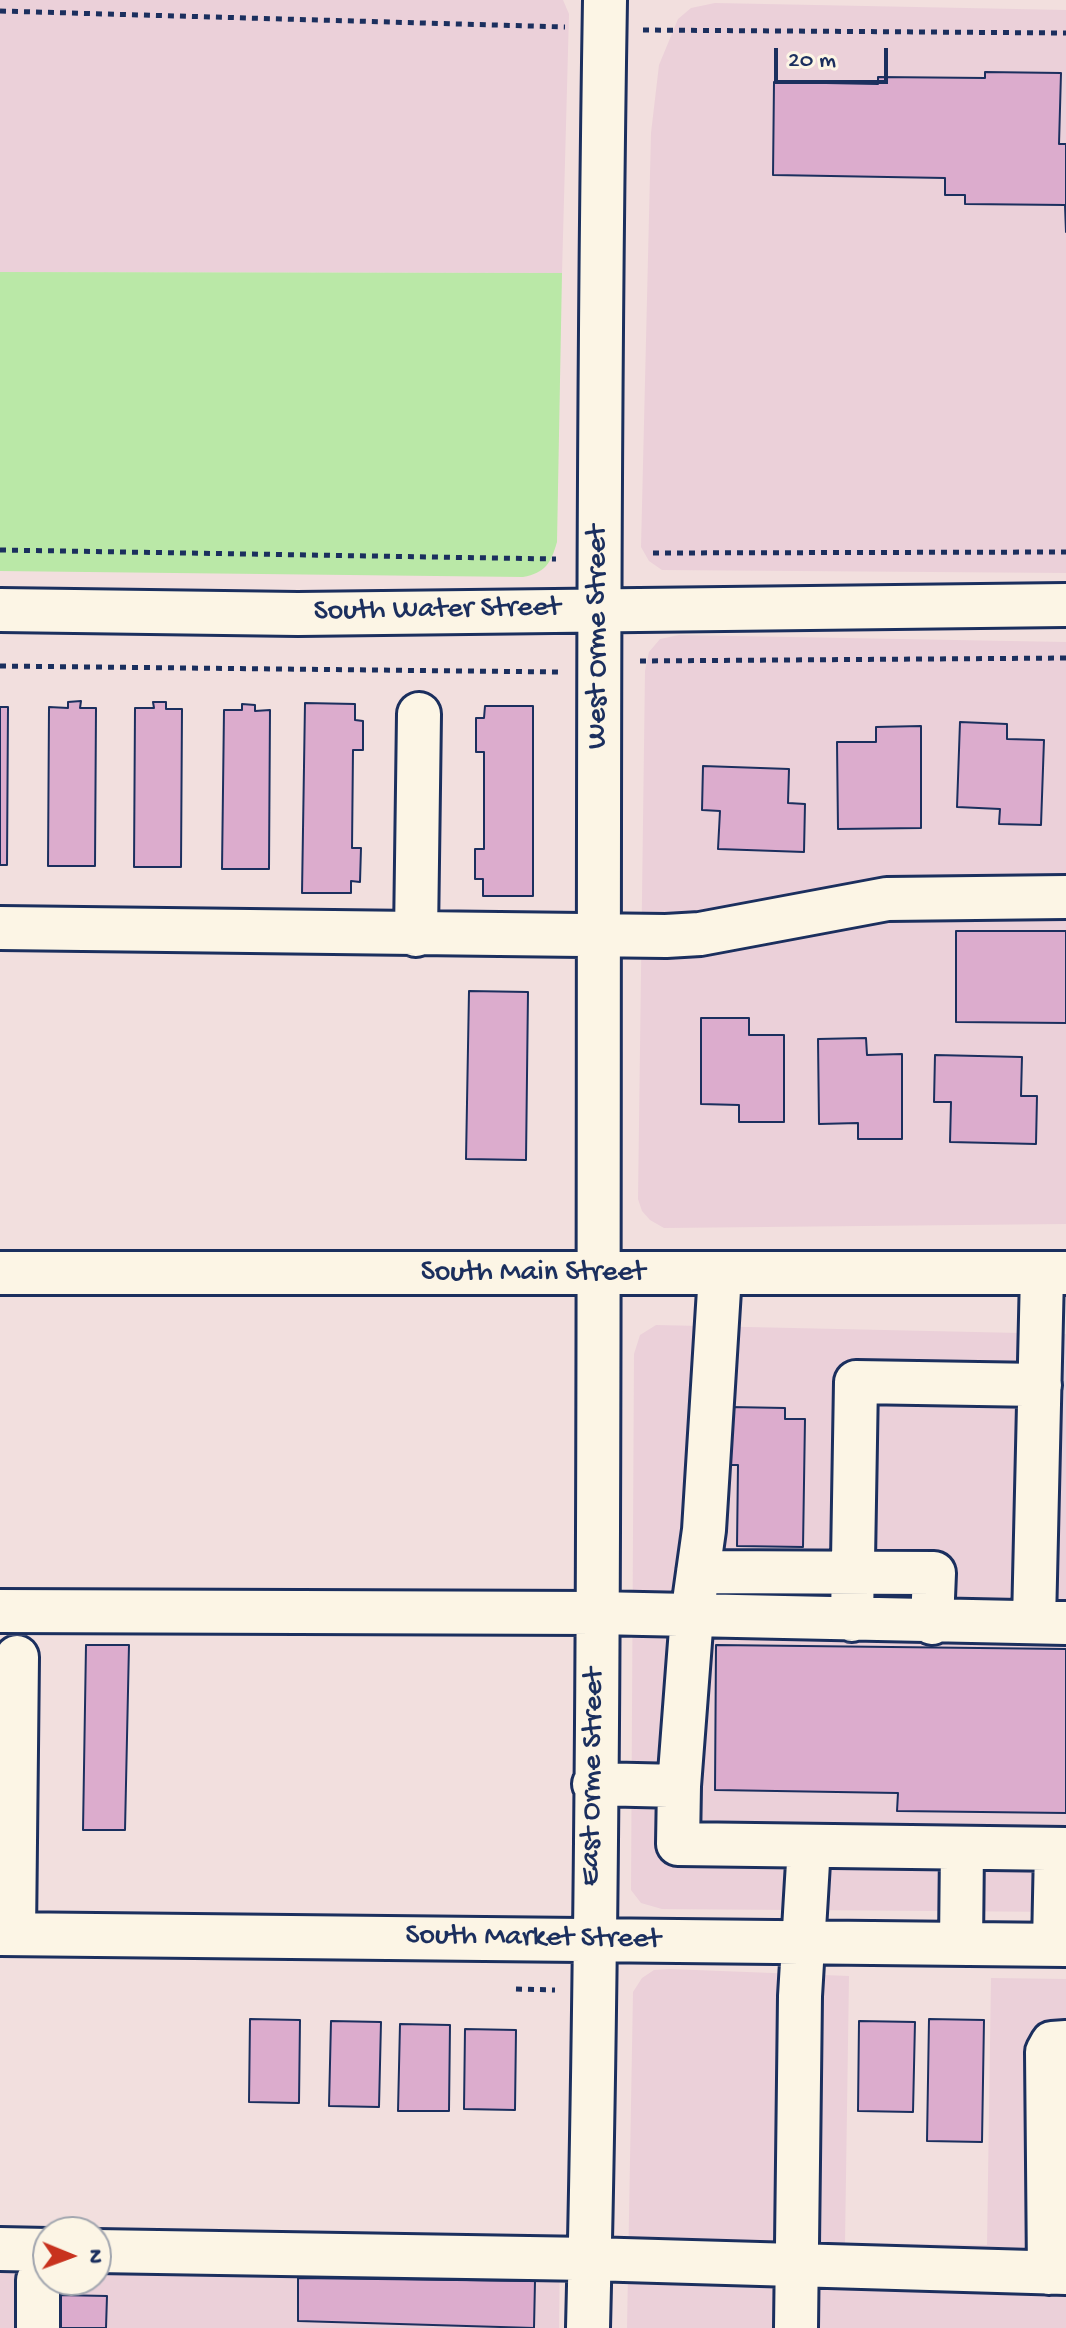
<!DOCTYPE html>
<html>
<head>
<meta charset="utf-8">
<style>
	body { margin:0 }
	#map { position:relative; width:1066px; height:2328px; overflow:hidden; background:#f2dfde; font-family:"Gochi Hand",sans-serif }
	canvas { display:block }
	.north { position:absolute; left:32px; top:2216px; width:80px; height:80px; box-sizing:border-box; background:#fcf5e5; border:2px solid #a2a6af; border-radius:50%; rotate:91deg; font-size:22px; font-weight:700; line-height:32px; text-align:center; color:#1b2f5e }
	.north::after { content:''; display:block; margin:auto; width:28px; height:36px; background:#c8321e; clip-path:polygon(50% 0,100% 100%,50% 72%,0 100%) }
	.scale { position:absolute; left:774px; top:48px; width:114px; height:36px; box-sizing:border-box; border:4px solid #1b2f5e; border-top:0; padding-left:10px; font-size:24px; line-height:28px; white-space:nowrap; color:#1b2f5e; -webkit-text-stroke:6px #fcf5e5; paint-order:stroke }
</style>
</head>
<body>
<div id="map">
<canvas width="1066" height="2328"></canvas>
<div class="north">N</div>
<div class="scale">20 m</div>
</div>
<script>
const c = document.querySelector('canvas').getContext('2d');
c.lineJoin = 'round';
function paint(path, color) { c.fillStyle = color; c.fill(path, 'evenodd'); }
function stroke(path, color, width, dash) { c.strokeStyle = color; c.lineWidth = width; c.lineCap = dash ? 'butt' : 'round'; c.setLineDash(dash || []); c.stroke(path); }
function label(font, color, halo, rows, align = 'center') {
  c.font = font + ' "Gochi Hand",sans-serif'; c.lineWidth = 6; c.setLineDash([]); c.textBaseline = 'middle'; c.strokeStyle = halo; c.fillStyle = color; for (const [text, x, y, turn = 0] of rows) {
    c.save(); c.translate(x, y); c.rotate((+turn || 0) * Math.PI / 180); c.textAlign = isNaN(turn) ? turn : align; if (halo) c.strokeText(text, 0, 0); c.fillText(text, 0, 0); c.restore();
  }
}
const built = new Path2D(`
	M0,0H563L569,14L562,273L0,272Z
	M715,3L1066,10V573L662,570L649,561L641,547L651,133L659,65L678,19L691,8Z
	M679,635L1066,642V1224L664,1228L650,1220L642,1211L638,1199L645,671L649,652L660,639Z
	M656,1325L1066,1334V1912L662,1909L641,1903L631,1890L634,1354L640,1335Z
	M670,1969L849,1976L845,2243L987,2245L991,1978L1066,1979V2328H627L633,1992L642,1978L654,1970Z
	M0,2236L48,2280H96V2237L560,2244L559,2328H0Z`);
const green = new Path2D(`
	M0,272L562,273L557,542C551,563 545,573 523,577L0,571Z`);
const building = new Path2D(`
	M985,72L1061,73L1059,144H1066V232L1065,205L965,204V195H945V178L773,175L774,82L878,84V77L985,78Z
	M81,701L80,708H96L95,866H48L49,707L68,708V702Z
	M153,702H166V709H182L181,867H134L135,708H154Z
	M305,703L355,704V720L363,721V750H353L352,848H361L360,882L351,881V893H302Z
	M242,704L255,705V711L270,710L269,869H222L224,710H242Z
	M485,706H533V896H483V879H475V849H484V752H476V718H484Z
	M0,707H8L7,865H0Z
	M960,722L1007,724V739L1044,740L1041,825L999,824L1000,809L957,807Z
	M921,726V828L838,829L837,742H876V727Z
	M703,766L789,769L788,803L805,804L804,852L718,849L720,811L702,810Z
	M956,931H1066V1023L956,1022Z
	M469,991L528,992L526,1160L466,1159Z
	M701,1018H749V1035H784V1122H739V1105L701,1104Z
	M866,1038L867,1055L902,1054V1139H858V1123L819,1124L818,1039Z
	M935,1055L1022,1057L1021,1096H1037L1036,1144L950,1142L951,1102H934Z
	M730,1407L785,1408V1419H805L803,1547L737,1546L738,1465H729Z
	M86,1645H129L125,1830H83Z
	M716,1645L1066,1649V1813L897,1811L898,1793L715,1790Z
	M250,2019L300,2020L299,2103L249,2102Z
	M929,2019L984,2020L982,2142L927,2141Z
	M331,2021L381,2022L379,2107L329,2106Z
	M859,2021L915,2022L913,2112L858,2111Z
	M400,2024L450,2025L449,2111H398Z
	M465,2029L516,2030L515,2110L464,2109Z
	M298,2278L535,2281L534,2328L298,2321Z
	M57,2295L107,2296L106,2328H57Z`);
const path = new Path2D(`
	M0,11L565,27
	M643,30L1066,33
	M0,550L556,559
	M653,553L1066,552
	M640,661L1066,658
	M0,666L559,672
	M516,1989L555,1990`);
const minor = new Path2D(`
	M0,610L298,614L1066,605
	M0,928L666,936L700,934L887,899L1066,897
	M416,935L419,714
	M0,1273H1066
	M698,1572L934,1573L932,1623
	M0,1611L596,1613L1066,1623
	M852,1620L856,1382L1040,1385
	M1034,1622L1042,1274
	M594,1784L679,1786L678,1844L1066,1849
	M679,1786L692,1616L704,1530L720,1274
	M0,1934L1066,1945
	M14,1934L17,1657
	M961,1944L962,1848
	M1054,1945L1056,1849
	M0,2249L48,2250
	M96,2251L590,2259L1066,2273
	M1049,2273L1047,2052L1052,2043L1066,2042
	M38,2328V2280
	M588,2328C607,1552 592,776 605,0
	M796,2328L800,1996L809,1846`);
const streetNames = [
	["South Water Street",437,611,-1],
	["West Orme Street",599,637,-90],
	["South Main Street",533,1274],
	["East Orme Street",594,1777,-89],
	["South Market Street",533,1939,1]
];
paint(built, '#ebd0d9');
paint(green, '#bae8a7');
paint(building, '#dcaccd');
stroke(building, '#1b2f5e', 2);
stroke(minor, '#1b2f5e', 48);
stroke(path, '#1b2f5e', 5, [6, 6]);
stroke(minor, '#fcf5e5', 42);
label('30px', '#1b2f5e', '#fcf5e5', streetNames);
</script>
</body>
</html>
